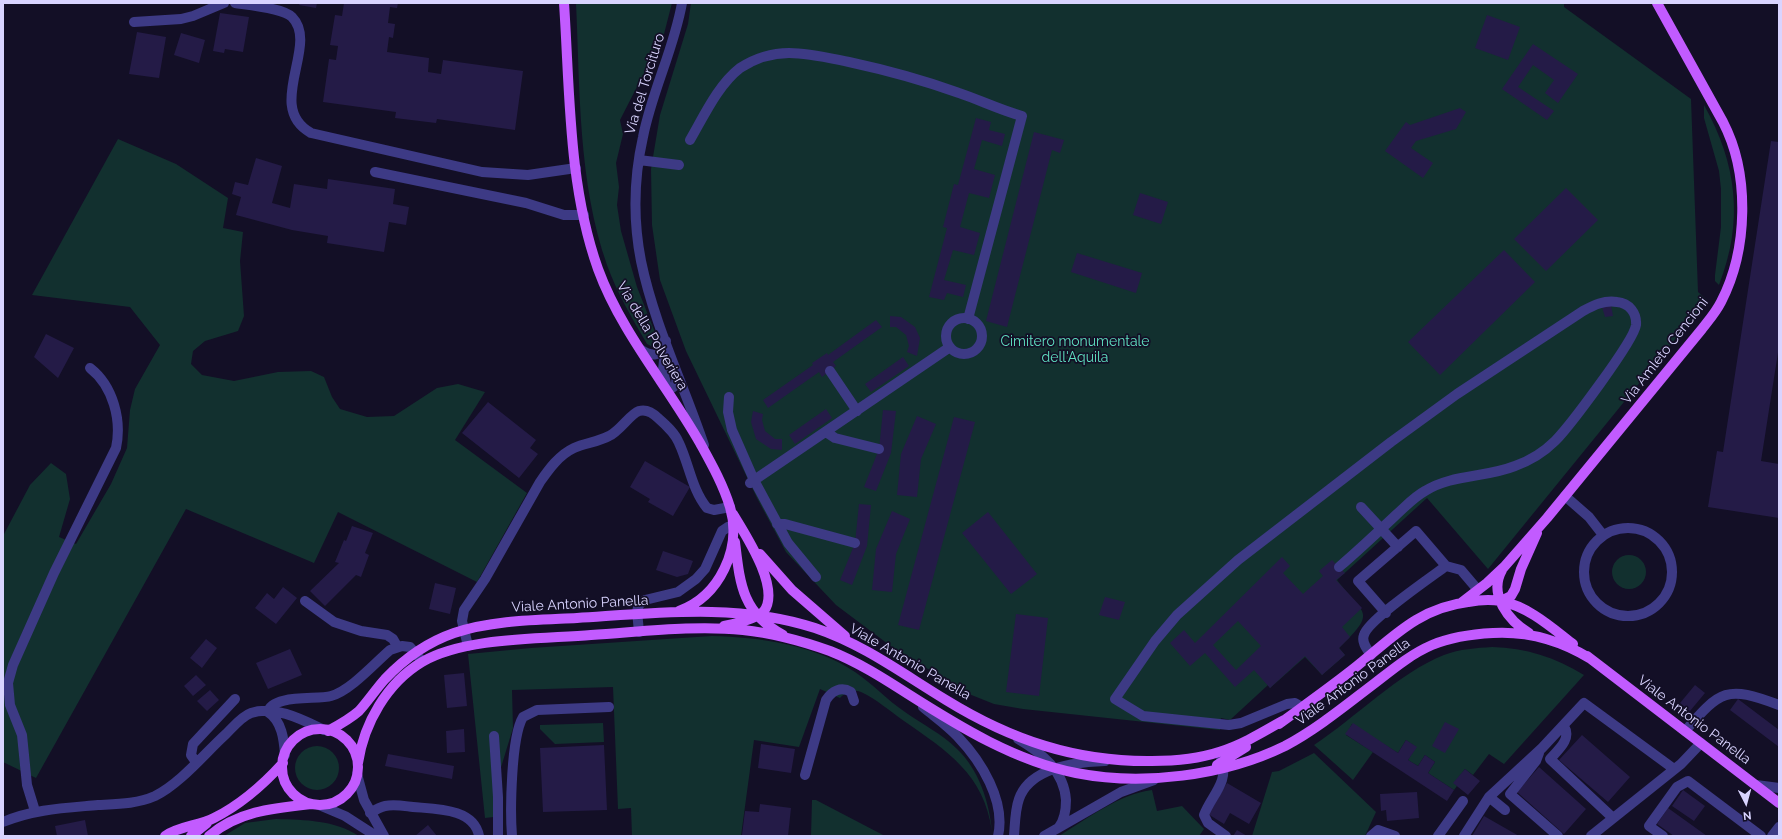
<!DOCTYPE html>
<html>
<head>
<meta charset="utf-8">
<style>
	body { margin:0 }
	#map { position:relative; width:1782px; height:839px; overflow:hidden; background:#130f26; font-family:Raleway,sans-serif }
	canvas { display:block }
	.frame { position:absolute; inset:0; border:4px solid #d9d4ff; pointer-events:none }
	.north { position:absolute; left:1726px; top:783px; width:40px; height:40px; -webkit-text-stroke:3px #130f26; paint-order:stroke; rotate:174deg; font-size:11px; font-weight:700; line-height:16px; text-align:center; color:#d9d4ff }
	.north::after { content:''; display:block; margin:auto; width:14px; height:18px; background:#d9d4ff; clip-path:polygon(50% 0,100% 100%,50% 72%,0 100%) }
</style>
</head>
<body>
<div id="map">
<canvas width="1782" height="839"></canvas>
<div class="frame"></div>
<div class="north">N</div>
</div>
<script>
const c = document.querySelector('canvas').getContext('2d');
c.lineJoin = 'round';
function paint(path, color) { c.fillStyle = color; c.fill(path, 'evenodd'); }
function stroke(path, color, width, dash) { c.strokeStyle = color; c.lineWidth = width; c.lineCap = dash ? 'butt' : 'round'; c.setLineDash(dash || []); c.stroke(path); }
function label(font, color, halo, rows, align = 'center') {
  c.font = font + ' Raleway,sans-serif'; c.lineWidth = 3.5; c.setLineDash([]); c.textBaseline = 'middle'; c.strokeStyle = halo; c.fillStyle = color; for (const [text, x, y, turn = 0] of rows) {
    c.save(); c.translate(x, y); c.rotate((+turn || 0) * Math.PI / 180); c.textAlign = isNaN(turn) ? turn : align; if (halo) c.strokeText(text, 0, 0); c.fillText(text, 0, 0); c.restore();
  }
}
const green = new Path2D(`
	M576,3H672L664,34L620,120L623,134L616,163L619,187L617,205L621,231L637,287L656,335L658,343L655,346H651L647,344C632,318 617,293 607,265C578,182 580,90 576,3Z
	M691,3H1564V7L1691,99L1698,292L1707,300L1488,569L1427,498L1337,580C1363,615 1379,610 1339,648L1345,655L1322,675L1305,657L1270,688L1268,685L1230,720L1221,718L1220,730L1023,709L994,704L969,694L892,647L836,605L786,552L757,498L686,351L660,280L652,225L651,169L660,115L688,24Z
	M1704,105C1737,164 1744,221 1719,285L1715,281V275L1721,227V189L1719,171L1704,118Z
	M118,139L176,164L228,198L223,228L243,232L240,261L244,316L238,331L205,341L193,351L191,364L202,375L234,381L278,372L311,371L324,377L332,397L340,409L367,417L394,416L437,388L458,384L485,392L455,440L527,493L477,582L338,512L314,563L186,509L36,778L3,762V536L30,485L51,463L66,474L70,499L59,537L76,544L111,484L127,448L130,410L135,389L160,345L130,307L32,295Z
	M1612 572a17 17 0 1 1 34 0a17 17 0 1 1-34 0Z
	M712,636C758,637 816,645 855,672C873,684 887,700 905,712C922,724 942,734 957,749C979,770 989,801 992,831C984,774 947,751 904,721C890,711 876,699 861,692C853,689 846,692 840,698L820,689L799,747L754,740L741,836H632L631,808L618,809L613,687L512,690L513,728L499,774L502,816L485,818L468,654L531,648Z
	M1492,647C1526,648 1555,657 1584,675L1504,764L1489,754L1473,775L1465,769L1454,783L1457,786L1454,790L1428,773L1435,762L1425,755L1418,766L1408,760L1416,747L1406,740L1398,753L1352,724L1346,735L1373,752L1353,780L1314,745C1355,718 1400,672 1444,655C1460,649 1476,648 1492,647Z
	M603,723L604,742L555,744L540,729V725Z
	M295 768a22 22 0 1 1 44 0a22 22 0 1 1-44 0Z
	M1314,753L1376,812L1365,836H1252L1272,772L1279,771Z
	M1152,790L1157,811L1182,806L1204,829L1199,836H1059C1087,819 1119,794 1152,790Z
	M812,800H816L885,836H811Z
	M276,819C306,820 334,820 359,836H224L245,823Z`);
const building = new Path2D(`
	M300,3H317L316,8L299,5Z
	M344,3H398L397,8L390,7L388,23L395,24L393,38L389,37L387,52L429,58L428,72L441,74L443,60L523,71L515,130L437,119L436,123L395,118L396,112L323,102L329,59L336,60L338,46L330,45L335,15L342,16Z
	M220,13L249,17L243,52L225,49L224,53L213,51Z
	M1487,15L1520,27L1508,60L1475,48Z
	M137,32L166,37L159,78L129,74Z
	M181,33L205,40L199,63L174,55Z
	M1533,44L1578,74L1558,103L1545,93L1554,80L1533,65L1518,87L1554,111L1547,120L1502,89Z
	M1460,108L1466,112L1456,129L1416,141L1411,148L1433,163L1423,178L1385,151L1406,122L1410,125Z
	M976,118L991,122L989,130L1005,134L1002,146L982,140L974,169L995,175L989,198L969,193L960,227L980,233L974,255L953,250L944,280L966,285L963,297L947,293L944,300L929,297L947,228L943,227L954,184L958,185Z
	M1034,132L1064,140L1060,153L1052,150L1007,327L986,321Z
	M1771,141L1779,142V346L1761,461L1779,464V518L1708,507L1717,451L1723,452Z
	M256,158L282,166L272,203L290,208L294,184L327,189L328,179L395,189L393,204L409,207L406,225L389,222L384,252L327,243L328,236L292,230L236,215L241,197L232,194L235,182L248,185Z
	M1566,188L1598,220L1546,271L1514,239Z
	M1140,193L1168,202L1161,224L1133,215Z
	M1504,250L1535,282L1440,375L1408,342Z
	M1077,253L1142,273L1136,293L1071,272Z
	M1611,305L1613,316L1605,317L1602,307Z
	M890,316L901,317L915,327L920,338L917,356L907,352L909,346L906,335L896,327H890Z
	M876,320L882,327L833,362L836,366L822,377L819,372L768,408L763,400L813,365L812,363L827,353L828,355Z
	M46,334L74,348L58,378L34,357Z
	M903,357L909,366L871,392L865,384Z
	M488,402L536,440L530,448L538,454L519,478L462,433Z
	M826,409L832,418L795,444L789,435Z
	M883,410L896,411L891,453L876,491L864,487L879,449Z
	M753,411L763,414L762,420L765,431L775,439H782V450L771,449L756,439L751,422Z
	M917,416L936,424L921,459L917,497L897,495L901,454Z
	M954,417L975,422L919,630L898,625Z
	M645,461L690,487L673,516L648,502L650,499L630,487Z
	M859,504L871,505L867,546L852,585L840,580L855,543Z
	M892,511L910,519L896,554L892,592L872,590L876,549Z
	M988,512L1037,574L1011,594L962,533Z
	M352,526L373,533L365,553L369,555L361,577L356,575L325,606L310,591L339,563L335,562L344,540L346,541Z
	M663,551L693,561L688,574L677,577L656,570Z
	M1282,557L1290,566L1283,573L1303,594L1323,576L1319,571L1332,560L1345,573L1336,580L1362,608L1342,627L1350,637L1339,648L1345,655L1322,675L1305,656L1270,688L1254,670L1235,687L1205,653L1190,666L1170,643L1184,630L1195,643ZM1238,621L1261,646L1236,670L1213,645Z
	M435,583L456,588L450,614L429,609Z
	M283,587L297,598L276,624L255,608L267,593L274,599Z
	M1105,597L1125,602L1119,620L1099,615Z
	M1016,614L1048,618L1039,696L1006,692Z
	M206,639L217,648L202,668L190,658Z
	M290,649L302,675L268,689L256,663Z
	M464,673L467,706L447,708L444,675Z
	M196,675L206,685L193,696L184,686Z
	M1695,685L1705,693L1690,711L1680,703Z
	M210,690L219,700L207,711L197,701Z
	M1738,699L1779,730V747L1730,710Z
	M1445,722L1459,729L1445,753L1432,746Z
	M1353,723L1398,753L1406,740L1417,747L1408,760L1418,766L1425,755L1435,762L1428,773L1454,790L1447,801L1345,734Z
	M464,729L465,752L447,753L446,731Z
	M1582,735L1630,777L1608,802L1559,760Z
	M761,744L795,749L791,773L758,768Z
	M604,745L607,810L543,812L540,748Z
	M388,754L454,766L452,779L385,766Z
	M1539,767L1586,809L1564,834L1517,792Z
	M1465,769L1480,781L1468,795L1453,783Z
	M1227,783L1261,803L1249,824L1230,813L1224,824L1208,814Z
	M1683,790L1705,806L1694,821L1672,806Z
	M1417,792L1419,818L1387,821L1386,810L1381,811L1380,794Z
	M760,804L791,808L788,836L742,835L745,811L759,812Z
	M1668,808L1707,836H1674L1657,824Z
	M1484,816L1519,836H1472Z
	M85,820L88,836H57L55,826Z
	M428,825L437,836H415Z
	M1237,830L1247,836H1233Z`);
const minor = new Path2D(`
	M235,3C249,5 283,8 292,17C320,45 264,107 311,133L482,172L528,175L576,168
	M682,3C674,49 652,91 643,137C634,177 633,220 641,261C654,324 683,383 704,445
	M134,22L181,19L193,16L224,3
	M690,140C704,116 718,85 740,68C754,59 772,53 789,53C809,53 829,58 849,62C886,70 923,80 959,93C980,100 1000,110 1022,116L968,319
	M639,160L679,165
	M375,172L526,203L564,215H584
	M946 336a18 18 0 1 1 36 0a18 18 0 1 1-36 0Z
	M666,341L663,370L667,388H672L676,385L677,373
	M640,349C650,356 661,358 666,345
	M830,371L857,411
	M729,397L728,412L732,430L754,480L788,543L816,577
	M826,432L835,438L879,449
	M750,483L950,347
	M1565,496L1589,517L1603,535
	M1361,507L1398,547
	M777,524H785L855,543
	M1584 572a44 44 0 1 1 88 0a44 44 0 1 1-88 0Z
	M1446,566L1461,570L1478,590
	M305,601L334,622L361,631L387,635L393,639L397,646
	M639,632L637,611L639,605L645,600L678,592L696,579L705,569L722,531L728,527L733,526
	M468,646L462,621L464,610L485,579L540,482C549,469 559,455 574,448C585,443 598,442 609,436C620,431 630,414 639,411C646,409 653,413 658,418C666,425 675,433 679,443C689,464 692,490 707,508L714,510L730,507
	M1371,655C1367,649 1361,642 1364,635C1368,620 1430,578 1446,566L1416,531L1358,581L1386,613
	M923,707C935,717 948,726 958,737C981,761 1006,801 998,836
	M1302,707L1295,703L1287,704L1241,723L1229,725L1143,716L1115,699L1155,641L1177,615L1238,560L1391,442L1457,394L1583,311C1594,305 1604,300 1617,302C1629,303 1637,313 1636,325C1634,341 1569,427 1555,441C1544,452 1529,461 1515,466C1485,478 1452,474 1425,491C1414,497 1406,506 1397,514C1378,532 1359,550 1339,567
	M268,712C272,694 317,700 331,696C350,691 374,664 390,650L402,646L410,647L421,660
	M268,712C282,721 284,740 285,755
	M1564,726C1572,739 1558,750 1550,759L1613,818
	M1685,731C1721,690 1726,685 1779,705
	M494,736L498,797V836
	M1018,739C1042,753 1064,771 1066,800C1066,810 1065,819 1059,827
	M1539,753L1536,761L1510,794L1558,836
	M1221,760C1230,781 1211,796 1204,815L1208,823L1226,836
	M196,762L191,755L193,744L235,699
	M357,774L364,800L384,836
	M805,775L826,700C832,691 841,686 851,692L854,701
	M1756,785L1779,788
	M1489,797L1505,810
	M319,805L345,816L376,836
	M35,811L27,785L22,735L10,705L8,683L13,665L54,573L116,448C122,420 113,386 90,368
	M370,813C375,810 380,807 385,806C394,804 404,806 413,807C435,809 474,808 479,836
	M3,822C34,809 65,808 98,805C117,804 137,804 155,796C180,784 205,753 226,734C233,727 242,716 251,713C275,705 303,720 324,730
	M512,836C510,811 511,737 523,717L537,710L609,707
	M1014,836C1015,824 1015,810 1019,799C1030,767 1076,762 1105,761
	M1044,836L1121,792L1154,780
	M1371,836L1378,830L1395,836
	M1438,836L1463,801
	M1464,836L1489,797L1542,748L1584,703L1674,769
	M1591,836L1681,764L1701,743
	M1663,836L1649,826L1677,787L1688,781L1761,836
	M1772,836L1779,827`);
const major = new Path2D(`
	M564,3C570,91 568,185 598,269C621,332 667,385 700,443C711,463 723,484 730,507C742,548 720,596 679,611
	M735,542C740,584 742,613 783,635
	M760,554L792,590L845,636
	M1502,570C1488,595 1509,621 1529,633
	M1501,601L1511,596L1515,589L1521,569L1537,533
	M1461,603L1487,583L1504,567L1547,518L1702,329C1709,320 1716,312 1721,302C1748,250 1750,174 1723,122L1657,3
	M724,626C734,624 757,619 764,611C781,588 745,534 733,514
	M1587,656L1779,803
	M1279,724C1305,705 1332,686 1357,666C1393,637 1419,608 1468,602C1478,600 1490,599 1501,601C1529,607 1551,627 1573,644
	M282 767a38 38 0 1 1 76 0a38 38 0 1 1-76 0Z
	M328,731C339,725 350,719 359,711C368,701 376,689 385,679C404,659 428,642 454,633C493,620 537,620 577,618C656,613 739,603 815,628C863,644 903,674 946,700C1011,740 1076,762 1152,761C1175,761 1198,759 1219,752C1242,745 1263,732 1284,720
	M358,763C364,723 387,683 422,662C465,637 542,639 591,635C641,632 693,625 743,630C772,633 802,641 830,651C858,662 883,678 908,694C960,727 1015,761 1076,773C1142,786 1224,776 1285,746C1317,729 1346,705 1375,683C1393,669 1411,654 1432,645C1451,637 1473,634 1493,633C1529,631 1560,640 1591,659
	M1217,765L1246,747
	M165,836C179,826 198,826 214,818C240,805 263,785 283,763
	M191,836L207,823
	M209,836C238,811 274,808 311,804`);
const streetNames = [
	["Via del Torcituro",645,84,-73],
	["Via della Polveriera",652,336,59],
	["Via Amleto Cencioni",1665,351,-52],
	["Viale Antonio Panella",580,604,-3],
	["Viale Antonio Panella",910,662,30],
	["Viale Antonio Panella",1353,682,-36],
	["Viale Antonio Panella",1694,720,37]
];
const parkNames = [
	["Cimitero monumentale",1075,342],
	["dell'Aquila",1075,358]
];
paint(green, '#12302f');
paint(building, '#241b47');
stroke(minor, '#3d3a85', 10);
stroke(major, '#c25bff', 10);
label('14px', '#d9d4ff', '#130f26', streetNames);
label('14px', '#5fe0c0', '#130f26', parkNames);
</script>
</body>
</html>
